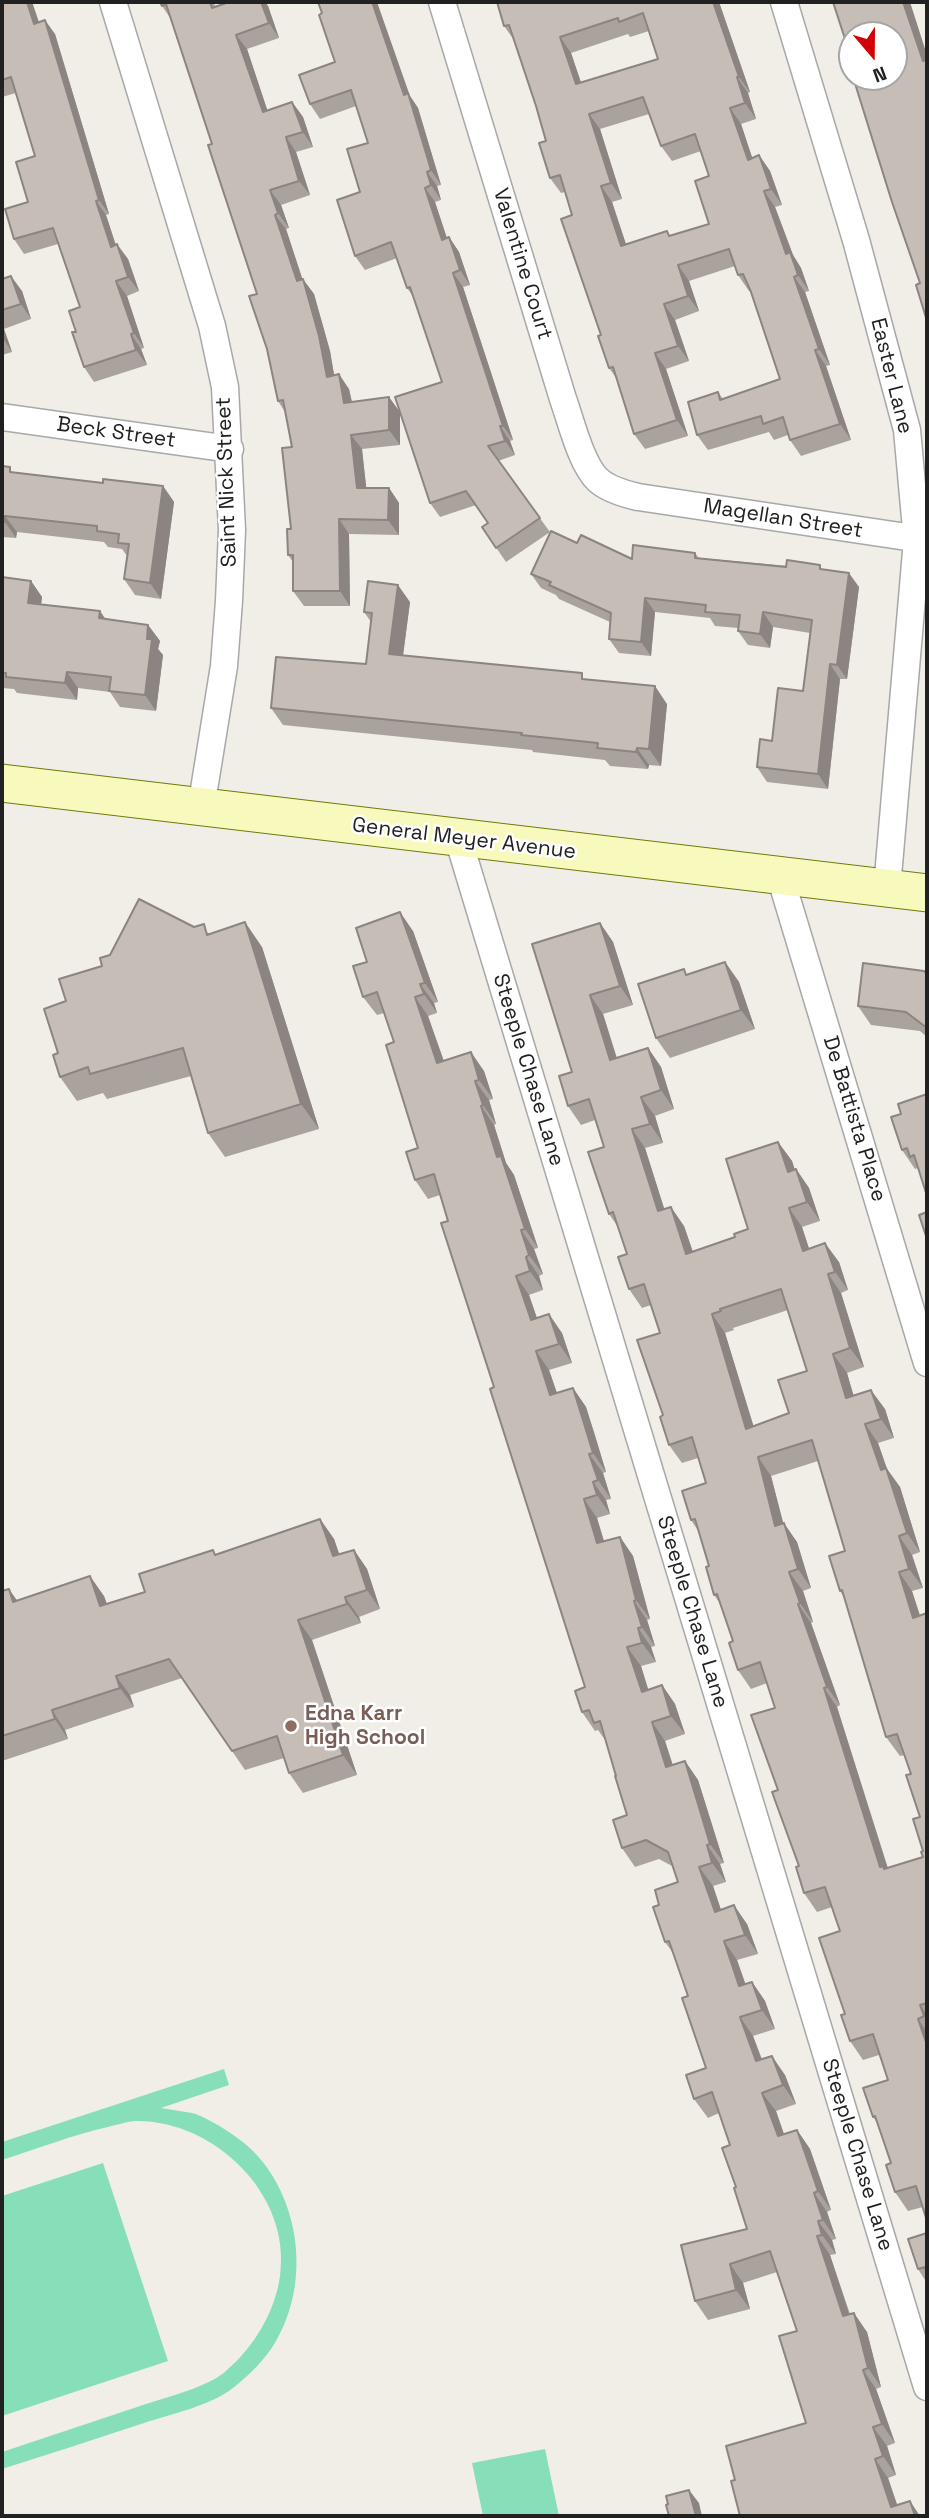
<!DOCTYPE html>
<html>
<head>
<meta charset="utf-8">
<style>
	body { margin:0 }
	#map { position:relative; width:929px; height:2518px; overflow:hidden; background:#f1eee8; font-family:"Space Grotesk",sans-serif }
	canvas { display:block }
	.frame { position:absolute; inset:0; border:4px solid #212121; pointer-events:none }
	.north { position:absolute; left:838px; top:21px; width:70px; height:70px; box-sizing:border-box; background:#fff; border:2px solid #a6a6a6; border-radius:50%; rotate:160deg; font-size:19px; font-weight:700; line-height:28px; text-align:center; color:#212121 }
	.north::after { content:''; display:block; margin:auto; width:24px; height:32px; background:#d10107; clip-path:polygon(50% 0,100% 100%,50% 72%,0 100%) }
</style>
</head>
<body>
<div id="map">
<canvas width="929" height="2518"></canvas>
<div class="frame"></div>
<div class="north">N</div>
</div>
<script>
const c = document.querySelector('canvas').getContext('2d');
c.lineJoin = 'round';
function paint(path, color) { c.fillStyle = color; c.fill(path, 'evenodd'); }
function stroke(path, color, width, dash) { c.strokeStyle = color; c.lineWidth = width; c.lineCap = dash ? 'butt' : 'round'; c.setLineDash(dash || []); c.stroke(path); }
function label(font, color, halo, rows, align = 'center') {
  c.font = font + ' "Space Grotesk",sans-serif'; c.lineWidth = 5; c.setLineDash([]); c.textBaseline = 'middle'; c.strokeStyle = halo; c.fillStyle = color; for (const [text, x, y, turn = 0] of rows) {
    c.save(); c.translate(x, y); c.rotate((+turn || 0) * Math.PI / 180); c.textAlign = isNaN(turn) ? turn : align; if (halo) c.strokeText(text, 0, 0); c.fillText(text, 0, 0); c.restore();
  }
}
const pitch = new Path2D(`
	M224,2069L229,2085L161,2108C171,2110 182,2111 192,2113C210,2118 242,2139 255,2153C301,2202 310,2283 276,2341C266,2359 249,2375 233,2388C210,2406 171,2414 144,2423C96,2439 49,2454 2,2469V2452C49,2436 96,2421 143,2405C167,2397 208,2387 226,2371C254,2347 275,2312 280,2276C292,2194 213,2119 134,2121C126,2122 116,2125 108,2127C72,2135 37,2149 2,2160V2142Z
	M103,2163L168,2361L2,2416V2196Z
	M545,2449L559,2516H483L472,2463Z`);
const minor = new Path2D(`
	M113,2L212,326L225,387L232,530L229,601L224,666L201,808
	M442,2L563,399C571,421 581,464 598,480C608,489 625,494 638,497L927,540
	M784,2L856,240L907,430L917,540L887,888
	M2,417L230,449
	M458,838L927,2387
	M780,876L927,1363`);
const secondary = new Path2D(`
	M2,783L927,893`);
const wall = new Path2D(`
	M2,2H32L39,22L55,34L109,214L106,215L116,245L128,259L139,291L127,296L144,348L141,349L147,365L94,382L84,367L76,332L80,307L58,244L24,254L14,239L28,202L35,156L16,93L2,97Z
	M160,2H213L216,7L229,2H265L268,6L279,38L247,49L267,110L292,102L303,117L313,147L296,152L310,195L281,205L289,228L286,229L302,279L314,294L330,351L334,375L349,389L352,402L389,397L400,445L362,449L366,488H389L399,503V535L349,534L350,606H304L293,591V562L288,555L291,529L292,447L285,412L278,401L257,294L212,144L171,19L162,6Z
	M497,2H719L750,92L748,93L756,119L741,124L752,158L759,155L770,171L782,205L775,207L793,255L801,268L809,291L805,292L830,365L826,366L851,440L801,456L790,440L788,435L774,440L769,432L708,450L697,435L718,392L723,399L780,379L750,291H749L738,275L735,266L689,281L699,311L675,320L689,361L666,369L688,436L645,449L634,434L617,379L609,368L572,215L565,192L561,193L550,178L546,141L536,106L514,40L504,26ZM649,31L658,59L581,83L571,53L628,34L630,37ZM649,114L661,146L672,161L701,151L709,176V224L671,236L626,245L612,202L622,199L600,129Z
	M299,75L410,96L418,108L441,185L437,186L441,200L435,202L447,238L449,237L459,252L470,285L463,287L513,440L510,441L515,455L498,461L550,532L506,562L482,527L488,523L476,505L440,517L430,503L442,382L415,299L407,288L397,258L365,270L355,256L360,192L368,143L356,106L320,119L310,104Z
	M2,279L22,291L31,319L4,329L12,352L2,355Z
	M2,466L14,473L103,483L163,486L174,502L161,599L135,595L124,579L127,556L122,549L108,547L104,542L17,532L16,538L2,537Z
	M577,543L632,559L695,553L699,558L823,569L859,587L847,679H840L828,789L767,782L757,767L803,691L810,633L773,627L770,648L748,645L738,631V628L715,626L710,618L655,612L651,656L619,653L609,639L610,622L559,599L556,595L541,588L531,574Z
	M2,577L31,581L42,597L41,605L106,619L148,625L160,641L158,649L163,655L156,711L120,707L110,692L78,688L77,700L17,693L14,689L2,688Z
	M410,602L403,655L587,680L667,704L661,766L649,765L648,769L610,766L605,760L533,752L532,750L283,725L271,708L366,664L371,622L364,612Z
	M600,923L613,942L633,1005L603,1014L617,1058L648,1048L661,1067L674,1109L655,1116L663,1143L645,1148L664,1209L684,1226L693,1252L735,1237L748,1229L778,1142L792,1161L795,1170L796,1169L809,1188L820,1221L802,1227L809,1249L839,1262L848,1290L841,1293L864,1367L847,1373L853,1396L885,1409L894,1438L878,1443L887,1469L900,1487L920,1552L912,1555L923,1588L912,1591L920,1615L927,1613V2221L923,2207L908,2211L895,2192L891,2163L878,2124L873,2117L888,2080L879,2055L863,2060L850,2041L845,2014L840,1931L832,1907L817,1912L804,1893L799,1866L778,1790L775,1708L767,1683L751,1689L738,1670L733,1641L719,1602L714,1595L709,1566L699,1532L691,1520L706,1483L698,1458L682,1463L669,1445L663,1415L660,1333L651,1305L642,1308L629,1289L627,1254L618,1227L609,1214L604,1147L595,1120L581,1125L568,1106L572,1072ZM788,1310L807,1371L789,1413L753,1426L725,1333L734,1330L733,1328ZM818,1461L845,1551L840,1591L844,1597L886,1737L900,1756L905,1755L911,1774L920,1817L923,1857L888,1868L837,1707L840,1705L811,1623L813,1622L803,1591L811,1588L797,1542L783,1524L771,1476Z
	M194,927L211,934L262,947L319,1129L225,1157L208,1133L191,1076L107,1099L103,1093L77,1101L60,1077L58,1053L66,1001L102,966Z
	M413,931L438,1002L434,1003L437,1013L428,1016L443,1061L484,1071L493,1099L489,1100L496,1124L494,1125L506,1163L514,1175L538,1248L534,1249L543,1274L539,1276L543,1290L529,1295L537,1318L562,1333L572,1363L549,1370L557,1393L573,1388L586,1407L595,1435L606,1472L603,1473L611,1499L606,1500L610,1514L597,1518L604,1541L620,1537L633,1556L650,1619L647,1620L655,1646L651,1647L656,1662L641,1666L648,1690L662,1685L675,1704L685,1734L665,1741L673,1765L685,1761L698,1780L724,1863L720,1864L726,1882L713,1886L721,1910L747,1924L758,1954L737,1960L745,1984L752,1982L765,2001L775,2029L753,2036L762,2059L785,2075L796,2104L776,2111L784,2134L797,2130L810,2149L831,2210L827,2212L836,2239L832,2240L836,2254L830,2255L850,2314L867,2332L881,2387L876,2389L895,2443L887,2446L896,2475L888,2478L897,2505L920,2516L735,2480L806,2423L797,2331L777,2272L743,2283L750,2309L708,2320L695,2301L747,2229L736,2187L730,2145L719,2113L708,2118L694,2099L706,2068L688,1996L673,1953L665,1942L659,1905L678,1882L672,1866L659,1859L635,1867L622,1848L627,1815L616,1776L605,1740L598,1730L595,1731L582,1712L585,1687L494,1387L440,1195L428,1199L415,1180L418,1148L394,1042L384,1013L377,1015L363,997L367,962Z
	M725,962L739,982L755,1029L670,1058L656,1038L688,975Z
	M927,974V1037L920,1031L871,1025L858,1006Z
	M901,1114L919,1170L918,1168L915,1169L902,1150Z
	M320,1519L334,1539L339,1554L354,1550L367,1569L380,1609L359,1617L361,1623L312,1640L357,1775L303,1793L289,1773L284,1758L245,1770L182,1678L130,1695L134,1707L65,1730L68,1739L2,1761V1591L17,1600L104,1596L107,1604L145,1592L216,1554Z
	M927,2233V2283L918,2269Z`);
const shadedWall = new Path2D(`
	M27,2H32L44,38L34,24Z
	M261,2H265L268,6L279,38L269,23Z
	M372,2H377L410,96L418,108L441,185L431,170Z
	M713,2H719L750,92L739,77Z
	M903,2H910L927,55V67L923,61Z
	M45,20L55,34L109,214L99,200Z
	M236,35L247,49L273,127L263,112Z
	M560,37L571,53L587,100L576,84Z
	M737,77L748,93L756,119L745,103Z
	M292,102L303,117L313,147L303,132Z
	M730,108L741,124L758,175L748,160Z
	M589,114L600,129L622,199L611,183Z
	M286,137L296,152L310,195L299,181Z
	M759,155L770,171L782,205L771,189Z
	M427,172L437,186L441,200L431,185Z
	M601,186L612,202L632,262L621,246Z
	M425,188L435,202L452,254L442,240Z
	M270,190L281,205L289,228L278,213Z
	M764,191L775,207L793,255L801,268L809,291L798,275L786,254Z
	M96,201L106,215L121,262L111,247Z
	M275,215L286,229L308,296L297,281Z
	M449,237L459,252L470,285L460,270Z
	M117,244L128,259L139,291L128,277Z
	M678,265L689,281L699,311L688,296Z
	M453,273L463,287L513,440L503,426Z
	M11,276L22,291L31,319L21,304Z
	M794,277L805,292L830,365L819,349Z
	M303,279L314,294L330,351L337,392L327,377Z
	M116,281L127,296L144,348L134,333Z
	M664,304L675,320L689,361L678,346Z
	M2,326L4,329L12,352L2,337Z
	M131,334L141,349L147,365L136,350Z
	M815,350L826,366L851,440L840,424Z
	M655,353L666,369L688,436L677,420Z
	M339,374L349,389L355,417L344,403Z
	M389,397L400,412V445L389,430Z
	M500,426L510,441L515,455L505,441Z
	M351,435L362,449L368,503L357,488Z
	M163,486L174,502L161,599L150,583Z
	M389,488L399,503V535L388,520Z
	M5,516L17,532L16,538L5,522Z
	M339,519L349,534L350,606L340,591Z
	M849,573L859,587L847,679L837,665Z
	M31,581L42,597L39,620L28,603Z
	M398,585L410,602L401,671L389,654Z
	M645,598L655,612L651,656L641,642Z
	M100,611L111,627L99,618Z
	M763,612L773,627L770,648L760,634Z
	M148,625L160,641L158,649L163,655L156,711L145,695L147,639Z
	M830,664L840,679L828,789L818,774Z
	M67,672L78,688L77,700L65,683Z
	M655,686L667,704L661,766L649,749Z
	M637,748L649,765L648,769L636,752Z
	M400,912L413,931L438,1002L425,983Z
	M245,922L262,947L319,1129L301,1104Z
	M600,923L613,942L633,1005L620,986Z
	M725,962L739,982L755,1029L741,1010Z
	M420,984L434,1003L437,1013L424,994Z
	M590,995L603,1014L623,1079L610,1060Z
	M415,997L428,1016L451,1081L437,1063Z
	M648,1048L661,1067L674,1109L661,1090Z
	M471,1052L484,1071L493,1099L479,1080Z
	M475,1081L489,1100L496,1124L483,1105Z
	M641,1097L655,1116L663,1143L650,1124Z
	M481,1106L494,1125L506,1163L514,1175L538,1248L525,1229L497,1157Z
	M632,1129L645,1148L671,1230L658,1211Z
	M778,1142L792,1161L801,1190L788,1172Z
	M796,1169L809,1188L820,1221L807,1202Z
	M671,1207L684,1226L700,1273L686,1254Z
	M789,1208L802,1227L816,1270L803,1251Z
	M521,1230L534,1249L543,1274L529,1255Z
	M825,1243L839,1262L848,1290L835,1272Z
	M526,1257L539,1276L543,1290L530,1271Z
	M828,1274L841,1293L864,1367L850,1348Z
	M516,1276L529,1295L544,1339L531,1320Z
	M549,1314L562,1333L572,1363L559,1344Z
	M712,1314L725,1333L760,1447L746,1429Z
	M536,1351L549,1370L564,1414L550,1395Z
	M833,1354L847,1373L860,1417L846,1398Z
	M573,1388L586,1407L606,1472L593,1453Z
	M871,1390L885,1409L894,1438L881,1419Z
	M865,1424L878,1443L887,1469L900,1487L920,1552L907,1533L881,1470Z
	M589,1454L603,1473L611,1499L598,1480Z
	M758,1457L771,1476L789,1545L775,1526Z
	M593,1482L606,1500L610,1514L597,1495Z
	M584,1499L597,1518L610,1562L597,1543Z
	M320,1519L334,1539L347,1576L333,1556Z
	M784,1523L797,1542L811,1588L798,1569Z
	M899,1536L912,1555L923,1588L909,1569Z
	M620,1537L633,1556L650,1619L636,1600Z
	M354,1550L367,1569L380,1609L367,1590Z
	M789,1572L803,1591L813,1622L800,1603Z
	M899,1572L912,1591L926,1636L913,1618Z
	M90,1576L104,1596L114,1626L100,1606Z
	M9,1589L23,1609L13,1602Z
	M345,1597L359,1617L361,1623L347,1604Z
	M634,1601L647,1620L655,1646L642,1627Z
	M798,1604L811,1623L840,1705L827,1687Z
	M298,1620L312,1640L357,1775L343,1755Z
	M638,1628L651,1647L656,1662L642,1643Z
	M627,1647L641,1666L655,1711L642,1692Z
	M116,1676L130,1695L134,1707L120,1688Z
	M662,1685L675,1704L685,1734L671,1716Z
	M824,1688L837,1707L890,1876L880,1867Z
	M52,1710L65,1730L68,1739L55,1719Z
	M652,1722L665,1741L679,1786L666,1767Z
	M685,1761L698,1780L724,1863L710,1844Z
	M707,1845L720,1864L726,1882L712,1863Z
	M699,1867L713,1886L728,1931L715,1912Z
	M734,1905L747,1924L758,1954L745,1935Z
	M724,1941L737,1960L753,2005L739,1986Z
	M752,1982L765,2001L775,2029L762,2010Z
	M920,2005L927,2015V2021L924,2016Z
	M740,2017L753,2036L769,2080L756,2061Z
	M918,2019L927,2032V2045Z
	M772,2056L785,2075L796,2104L783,2085Z
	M762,2093L776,2111L791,2155L778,2136Z
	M797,2130L810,2149L831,2210L818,2191Z
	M814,2193L827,2212L836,2239L823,2220Z
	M818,2221L832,2240L836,2254L822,2235Z
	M817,2236L830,2255L856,2335L843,2316Z
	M730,2264L743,2283L750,2309L736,2290Z
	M854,2313L867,2332L881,2387L868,2368Z
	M863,2370L876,2389L895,2443L882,2424Z
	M873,2427L887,2446L896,2475L883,2456Z
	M875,2459L888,2478L901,2516L891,2507Z
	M689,2490L699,2503L702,2516H696Z
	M910,2501L920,2516H915Z`);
const building = new Path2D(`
	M2,2H27L34,24L45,20L99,200L96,201L111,247L117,244L128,277L116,281L134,333L131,334L136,350L84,367L72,332H76L69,311L80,307L53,228L14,239L5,209L28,202L16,162L35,156L11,77L2,80Z
	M160,2H210L212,8L229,2H261L269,23L236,35L263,112L292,102L303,132L286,137L299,181L270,190L278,213L275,215L297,281L303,279L319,336L327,377L339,374L344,403L389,397V430L351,435L357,488H389L388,520L339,519L340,591H293V555H288L287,529H291L282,448L292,447L283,400L278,401L267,349L249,296L257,294L208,145L212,144L166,4L162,6Z
	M318,2H372L404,95L408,93L431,170L427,172L431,185L425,188L442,240L449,237L460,270L453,273L503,426H500L505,441L488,446L540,518L496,548L482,527L488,523L466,491L430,503L395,397L442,382L410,287L407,288L391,242L355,256L337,200L360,192L347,149L368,143L351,90L310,104L299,75L335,62L319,15L322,13Z
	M497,2H713L739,77H737L745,103L730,108L748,160L759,155L771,189L764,191L786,254L790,252L798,275L794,277L819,349L815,350L840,424L790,440L783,417L763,424L761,416L697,435L688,402L718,392L720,400L780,379L751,292L743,274L738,275L729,249L678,265L688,296L664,304L678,346L655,353L677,420L634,434L613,367L609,368L598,336L601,335L561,219L572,215L560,175L550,178L539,143L546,141L536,106L509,25L504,26ZM643,13L658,59L576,84L560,37L618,18L619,22ZM643,97L661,146L695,134L709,176L695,181L709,224L669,236L667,231L621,246L601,186L611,183L589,114Z
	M833,2H903L923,61L927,59V321L916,285L920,283L892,202L853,77H894V35H852V73L843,43L846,42Z
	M11,276L21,304L2,310V279Z
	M2,466L10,467V472L103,483V479L163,486L150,583L124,579L129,544L118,543L119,534L97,531V526L5,516V522H2Z
	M551,531L577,543L581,535L632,559L633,545L695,553V558L786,567L787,560L820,565V569L849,573L837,665L830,664L818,774L757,767L760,739L772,741L778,688L803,691L812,620L763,612L760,634L738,631L740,615L705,612L706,605L645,598L641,642L609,639L611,613L549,585L551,582L531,574Z
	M2,577L31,581L28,603L100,611L99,618L148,625L147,639H152L145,695L109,691L111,677L67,672L65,683L6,677V673H2Z
	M368,581L398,585L389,654L582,673V679L655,686L649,749L637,748L636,752L597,748L598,743L521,735L522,733L271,708L276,657L366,664L372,613L364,612Z
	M139,899L194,927L204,924L207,935L245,922L301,1104L208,1133L183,1048L90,1074L88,1067L60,1077L53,1055L58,1053L44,1009L66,1001L59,979L102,966L100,958L110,955Z
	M400,912L425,983L420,984L424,994L415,997L437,1063L471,1052L479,1080L475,1081L483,1105L481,1106L497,1157L501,1156L525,1229L521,1230L529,1255L526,1257L530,1271L516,1276L531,1320L549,1314L559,1344L536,1351L550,1395L573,1388L582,1417L593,1453L589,1454L598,1480L593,1482L597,1495L584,1499L597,1543L620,1537L636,1600L634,1601L642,1627L638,1628L642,1643L627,1647L642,1692L662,1685L671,1716L652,1722L666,1767L685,1761L710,1844L707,1845L712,1863L699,1867L715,1912L734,1905L745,1935L724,1941L739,1986L752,1982L762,2010L740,2017L756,2061L772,2056L783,2085L762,2093L778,2136L797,2130L818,2191L814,2193L823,2220L818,2221L822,2235L817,2236L843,2316L854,2313L868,2368L863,2370L882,2424L873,2427L883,2456L875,2459L891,2507L910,2501L915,2516H740L731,2481L735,2480L726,2446L806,2423L779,2336L797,2331L770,2251L730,2264L736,2290L695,2301L681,2245L747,2229L734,2188L736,2187L722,2148L730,2145L712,2092L694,2099L686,2075L706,2068L682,1998L688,1996L669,1941L665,1942L653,1907L659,1905L655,1890L678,1882L668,1852L646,1840L622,1848L613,1820L627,1815L615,1776H616L600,1721L594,1723L589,1710L582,1712L575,1691L585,1687L490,1389L494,1387L441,1223L448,1221L434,1174L415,1180L406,1152L418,1148L386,1045L394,1042L377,992L363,997L353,966L367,962L356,928Z
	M600,923L620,986L590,995L610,1060L648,1048L661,1090L641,1097L650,1124L632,1129L658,1211L671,1207L686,1254L735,1237L734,1234L748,1229L726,1159L778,1142L788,1172L796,1169L807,1202L789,1208L803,1251L825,1243L835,1272L828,1274L850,1348L833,1354L846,1398L871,1390L881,1419L865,1424L881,1470L886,1468L907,1533L899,1536L909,1569L899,1572L913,1618L927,1613V2003L920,2005L924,2016L918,2019L927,2045V2221L916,2186L895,2192L886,2165L891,2163L875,2116L873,2117L863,2088L888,2080L873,2034L850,2041L841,2015L845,2014L819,1938L840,1931L825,1887L804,1893L796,1867L799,1866L772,1792L778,1790L751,1715L775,1708L760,1662L738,1670L729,1643L733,1641L717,1594L714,1595L706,1567L709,1566L695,1519L691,1520L682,1491L706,1483L692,1437L669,1445L660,1417L663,1415L637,1340L660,1333L644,1284L629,1289L618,1257L627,1254L613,1212L609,1214L588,1152L604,1147L589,1099L568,1106L559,1076L572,1072L532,944ZM781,1289L807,1371L778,1380L789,1413L746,1429L712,1314L721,1311L720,1309ZM812,1440L845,1551L829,1556L840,1591L842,1590L886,1737L897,1734L911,1774L906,1775L920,1817L913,1819L923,1851L921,1852L923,1857L884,1869L883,1866L880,1867L824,1688L827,1687L798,1604L800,1603L789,1572L798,1569L784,1523L775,1526L758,1457Z
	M725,962L741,1010L656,1038L638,984L684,969L686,975Z
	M863,963L924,971L927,974V1028L906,1012L858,1006Z
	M927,1094V1196L914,1155L910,1157L907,1148L902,1150L891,1117L901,1114L898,1104Z
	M927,1212V1239L919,1215Z
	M320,1519L333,1556L354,1550L367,1590L345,1597L347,1604L298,1620L343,1755L289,1773L277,1736L232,1751L169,1659L116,1676L120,1688L52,1710L55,1719L2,1736V1591L9,1589L13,1602L90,1576L100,1606L145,1592L139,1574L213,1550L215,1555Z
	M927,2233V2274L925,2267L918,2269L908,2239Z
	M689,2490L696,2516H669L666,2505L668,2504L666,2496Z`);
const markers = [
	[291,1726,7,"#8d6e63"]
];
const streetNames = [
	["Valentine Court",522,264,73],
	["Easter Lane",891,376,76],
	["Beck Street",116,433,8],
	["Saint Nick Street",227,482,-92],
	["Magellan Street",783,519,9],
	["General Meyer Avenue",464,839,7],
	["Steeple Chase Lane",528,1070,73],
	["De Battista Place",854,1119,73],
	["Steeple Chase Lane",692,1612,73],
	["Steeple Chase Lane",857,2155,73]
];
const educationNames = [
	["Edna Karr",305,1714],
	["High School",305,1738]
];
paint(pitch, '#87dfba');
stroke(minor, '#a8a8a8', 29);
stroke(secondary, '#717a06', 39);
stroke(minor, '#fff', 26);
stroke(secondary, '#f8fabd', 37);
paint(wall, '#aaa39d');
paint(shadedWall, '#8b8480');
paint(building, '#c6bdb7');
stroke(building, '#8b8480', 2);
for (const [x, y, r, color] of markers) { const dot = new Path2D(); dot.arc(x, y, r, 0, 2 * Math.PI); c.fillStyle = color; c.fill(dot); stroke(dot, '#fff', 2.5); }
label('21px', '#212121', '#fff', streetNames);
label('bold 21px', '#785e54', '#fff', educationNames, 'left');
</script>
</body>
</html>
